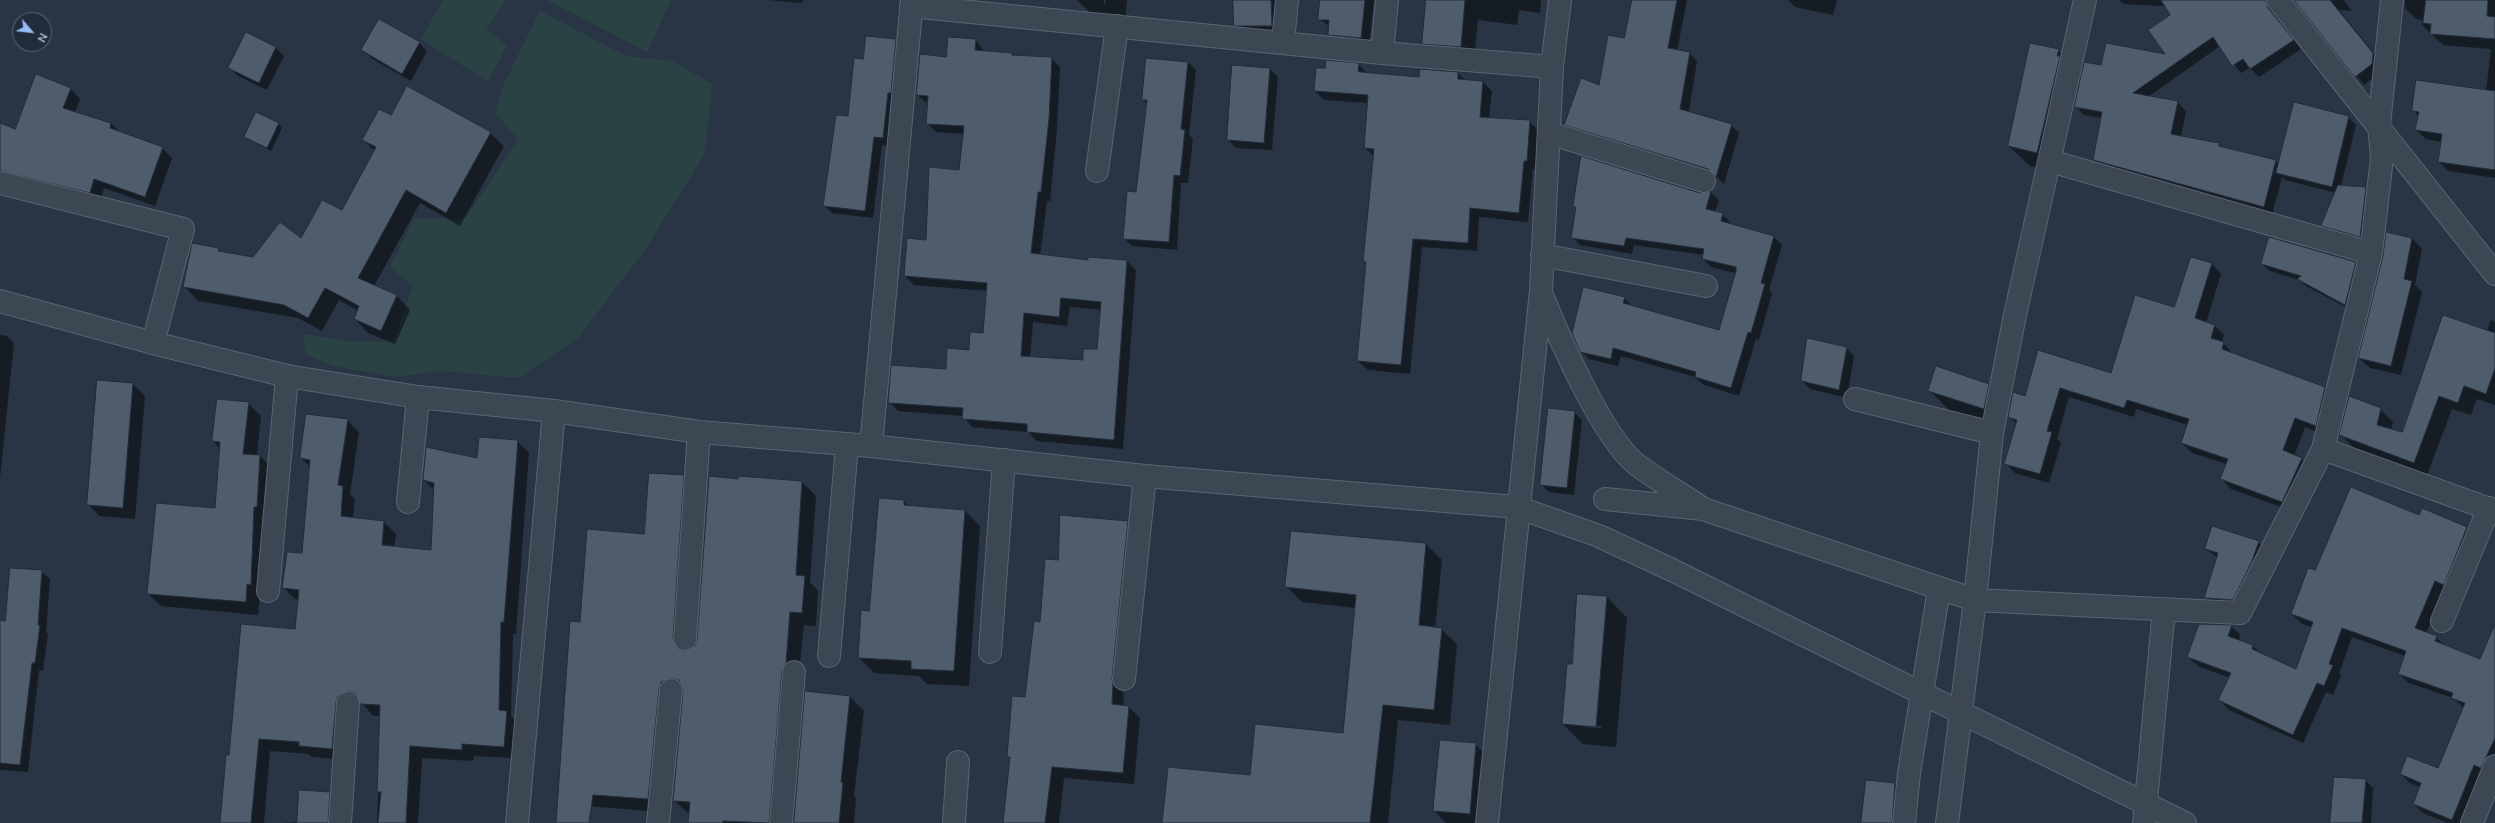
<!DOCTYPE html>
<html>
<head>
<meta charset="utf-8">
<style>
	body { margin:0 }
	#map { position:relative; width:2495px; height:823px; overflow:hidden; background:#293544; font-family:"Nunito Sans",sans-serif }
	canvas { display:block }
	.north { position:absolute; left:12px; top:12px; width:40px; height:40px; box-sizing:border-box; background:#212b39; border:1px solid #5e6774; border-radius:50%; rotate:118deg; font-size:11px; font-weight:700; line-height:16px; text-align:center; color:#bac2cd }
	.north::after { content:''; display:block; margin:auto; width:14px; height:18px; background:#97bdf6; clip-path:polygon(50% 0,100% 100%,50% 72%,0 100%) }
</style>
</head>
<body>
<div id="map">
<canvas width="2495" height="823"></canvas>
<div class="north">N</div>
</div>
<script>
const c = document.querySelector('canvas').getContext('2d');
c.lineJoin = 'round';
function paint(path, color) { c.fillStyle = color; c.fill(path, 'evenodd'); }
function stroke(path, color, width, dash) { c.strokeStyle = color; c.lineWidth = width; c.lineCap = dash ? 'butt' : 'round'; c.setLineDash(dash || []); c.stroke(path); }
const green = new Path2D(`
	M443,0H506L486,30L507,45L488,82L421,39Z
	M547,0H669L671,1L647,52Z
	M540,11L626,56L673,61L712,84L705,153L647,247L577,339L519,378L440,371L396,377L333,366L305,354L304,334L355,342L393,341L413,286L390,267L414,219L466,218L518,139L495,113L503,86Z`);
const shadow = new Path2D(`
	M768,0H803L802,3Z
	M1077,0H1104V4H1105L1106,0H1127L1125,19L1094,16Z
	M1234,0H1278L1279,34L1243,33L1235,25Z
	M1322,0H1374L1369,46L1337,43L1329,35L1330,27L1320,19Z
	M1434,0H1541L1540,13L1519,10L1517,25L1478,20L1474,60L1437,57L1423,43Z
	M1633,0H1687L1677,51L1689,53L1697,61L1689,112L1731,125L1739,133L1724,184L1717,177L1573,132L1565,124L1600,86L1625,39Z
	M1788,0H1837L1833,15L1795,7Z
	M2119,0H2280L2274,12L2301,49L2259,77L2250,68L2241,73L2220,46L2148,97L2177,102L2186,111L2181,137L2219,144L2223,148L2275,161L2279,164L2348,117L2356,125L2341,186L2366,188L2374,196L2368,244L2331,234L2323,226L2336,193L2285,180L2282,177L2272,215L2102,168L2094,160L2102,118L2084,115L2075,106L2081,81H2079L2057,172L2030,166L2009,146L2058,50L2078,70L2077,76L2081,79L2102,66L2167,56L2182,7L2123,4Z
	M2295,0H2344L2352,11L2339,10L2382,63L2381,72L2364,85Z
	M2405,0H2495V178L2448,171L2439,162L2441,142L2426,139L2416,130L2419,117L2413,110L2486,90L2491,49L2443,45L2422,25V20L2416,19L2405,8Z
	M949,38L976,40L985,52L1012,54L1014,56L1051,58L1060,67L1057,129L1050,201H1047L1040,256L1089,261H1127L1136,270L1123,449L1037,441L1028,432L972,427L963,416L898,411L889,402L947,370L970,351L984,334L988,291L914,285L905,276L927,241L960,171L964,134L936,132L927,123L928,104L917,95L947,58ZM1070,307L1102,310L1098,350L1084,361L1030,357L1033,322L1067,326Z
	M895,40L903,48L891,146L882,145L873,218L832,213L824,205L864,60Z
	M419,43L427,51L411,81L371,58L363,50Z
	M276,48L284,56L267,90L238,76L230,68Z
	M1188,62L1196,70L1189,135L1193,139L1188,183H1181L1177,250L1132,246L1124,238L1136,193L1147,104L1143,99Z
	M1358,64L1368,74L1420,79L1458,73L1465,80L1483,82L1492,91L1489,118L1529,121L1539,131L1536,170L1533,169L1528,222L1479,217L1477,251L1422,247L1410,374L1368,370L1358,361L1367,265L1364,262L1375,157L1365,148L1369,103L1324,100L1315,91L1326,69Z
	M1270,69L1278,77L1272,150L1236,148L1228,140Z
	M70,88L80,99L75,112L111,123L121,133L162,148L172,158L155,206L104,188L100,202L0,180V138L16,131Z
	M391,117L490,133L504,146L460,226L420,203L374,286L397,296L410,310L395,344L368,333L355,319L358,311L339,300L322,331L298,318L198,301L185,287L218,249L222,253L254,259L302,239L342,212L375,151L363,140Z
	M279,124L282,128L271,151L245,137Z
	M1711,192L1719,200L1715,212L1722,214L1730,222V225L1774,237L1782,245L1769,290L1772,293L1759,340L1756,339L1739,396L1704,385L1695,377L1621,356L1618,366L1589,359L1581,351L1624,297L1632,307L1719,332L1735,273L1711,267L1703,259L1704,255L1634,245L1632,254L1580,245L1572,237L1577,209L1574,206Z
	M2412,238L2422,249L2415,285L2422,292L2401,375L2370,368L2359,358Z
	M2191,258L2212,264L2221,274L2206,323L2215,326L2224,335L2222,342L2233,354L2325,388L2334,398L2325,435L2305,427L2294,456L2301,459L2311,468L2292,511L2231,489L2222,479L2227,464L2192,453L2182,443L2188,425L2136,409L2134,417L2069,397L2057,439L2061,443L2049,483L2015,473L2005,463L2017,424L2009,417L2026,397L2111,374L2175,309Z
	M2355,263L2363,270L2353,311L2306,286L2299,280L2270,271L2262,264Z
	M2491,320L2495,322V405L2477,399L2471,415L2452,409L2427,475L2354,448L2340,434L2380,409L2393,422L2391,430L2403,434L2487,331Z
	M0,335L7,336L14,343L0,478Z
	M1846,348L1854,356L1847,398L1810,389L1802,381Z
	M98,381L133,384L145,396L135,519L99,516L88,504Z
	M1988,385L2009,405L2004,429L1950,411L1929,390Z
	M248,403L261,416L257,456H260L273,469L258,615L161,606L148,594L216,509L220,449L213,441Z
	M1574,412L1582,420L1574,495L1549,492L1541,484Z
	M347,420L359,432L350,494L355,499L353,518L384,522L396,534L394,547L432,551L435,491L424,480L478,460L517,441L529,453L516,634H513L511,716L518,724L516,758L474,756L473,761L422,758L418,823H377L381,716H373L361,702L350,708L344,760L312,757L308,754L270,751L264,823H221L230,756L296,630L299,600L295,599L283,587L303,554L310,467L301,458Z
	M683,476L697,490L686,652L696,647L739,480L802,482L816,496L810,582L818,591L816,626L804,625L783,823H689L690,815L674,800L684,692H680L661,812L573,805L581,623L645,535Z
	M904,501L909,507L965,511L980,526L969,686L927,684L919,676L874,673L859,658L870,612Z
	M2423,510L2467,528L2476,538L2445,590L2426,633L2436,637L2445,646L2480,661L2495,624V768L2464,823H2448L2423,813L2414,804L2420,787L2410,783L2401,774L2439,769L2464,708L2453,698L2409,683L2399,674L2405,656L2352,637L2339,673L2341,676L2333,695L2326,692L2303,743L2229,710L2220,700L2230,678L2198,666L2188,657L2231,626L2240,635L2239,641L2253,646L2260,653L2297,670L2312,627L2302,624L2292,614L2316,572L2420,517Z
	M1127,522L1139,534L1123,690L1124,706L1129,707L1140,718L1134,784L1064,778L1059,823H1005L1011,760L1008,757L1026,699L1041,623L1058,561Z
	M1292,532L1426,544L1442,560L1435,628L1441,629L1457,644L1450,725L1398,720L1388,823H1163L1251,777L1344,734L1356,608L1302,602L1286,586Z
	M2258,542L2266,550L2241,608L2214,605L2206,597L2218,558L2206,549Z
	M41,571L50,579L46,632L48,634L43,671L39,670L28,772L0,770V621L6,622Z
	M1607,597L1627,618L1616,747L1583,744L1563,724ZM1583,725L1601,726V728L1583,727Z
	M850,697L864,711L854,796L856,798L854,823H794Z
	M1475,744L1496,765L1491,823H1446L1434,811Z
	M2365,780L2373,788L2371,823H2331Z
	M1867,781L1895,784L1907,796L1905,823H1862Z
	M329,793L341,805L340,823H283L298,822Z`);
const building = new Path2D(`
	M1233,0H1271L1272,26H1234Z
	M1320,0H1365L1361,38L1328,35L1329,20H1318Z
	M1426,0H1465L1461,47L1422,44Z
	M1632,0H1677L1668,48L1690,52L1680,109L1732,124L1716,177L1708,169L1564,125L1581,78L1599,85L1608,35L1624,38Z
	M2161,0H2266L2268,8L2294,40L2250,69L2243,59L2232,66L2213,37L2133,93L2178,101L2171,134L2219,143V146L2276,160L2264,207L2093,160L2102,112L2074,107L2084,62L2101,65L2106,43L2165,54L2148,30L2170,15Z
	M2294,0H2330L2373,53L2372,64L2355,77Z
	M2426,0H2488L2487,16L2495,17V39L2430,34L2431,24L2423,23Z
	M379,19L420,42L402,74L361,50Z
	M246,32L276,47L259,83L228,68Z
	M866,36L896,39L891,93H888L883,138L874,137L865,211L823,206L836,115L848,116L854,58L863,59Z
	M948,37L976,39L975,50L1012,53V55L1052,57L1049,119L1041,192H1038L1031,253L1088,260V257L1127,260L1114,440L1027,432V424L962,419L963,408L888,403L891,365L946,369L947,348L969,350L970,332L983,333L987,283L904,276L907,238L926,240L929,167L959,170L964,126L926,124L928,96L916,95L920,54L946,57ZM1061,298L1101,302L1097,349H1083V360L1021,356L1024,313L1059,317Z
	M2030,43L2059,49L2057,56H2060L2037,153L2008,146Z
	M1146,58L1188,62L1181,129L1185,130L1180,176L1174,175L1169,242L1123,239L1127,191L1136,192L1147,100H1142Z
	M1326,60L1359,63L1358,71L1361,72L1419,77L1420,69L1458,72V79L1483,81L1480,117L1530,120L1527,161H1524L1519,213L1470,208L1468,243L1413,239L1401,365L1357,361L1366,262H1363L1374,149L1364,148L1368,95L1314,91L1316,68H1325Z
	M1232,65L1270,68L1264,143L1227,140Z
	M36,74L71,88L63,108L111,123L110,128L163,147L145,197L94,179L90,193L0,171V123L15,129Z
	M2416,80L2495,91V170L2438,162L2442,134L2415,130L2419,112L2412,111Z
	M407,86L491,132L446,213L406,190L358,278L397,295L381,331L354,319L359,306L325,288L308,318L284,305L183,287L192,243L219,248L218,251L253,257L280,222L301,238L322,200L342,210L376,147L362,140L379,109L391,115Z
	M2294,102L2349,116L2332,187L2276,173Z
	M256,112L279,123L267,148L244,137Z
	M1581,156L1700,193L1711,191L1706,209L1723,213L1721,221L1774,236L1761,283L1765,284L1751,333L1748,332L1731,388L1695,377L1696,372L1613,348L1611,359L1580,352L1572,333L1583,287L1625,297L1623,303L1719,330L1736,271V267L1702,259L1704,249L1626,238L1624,246L1571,238L1576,207H1573Z
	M2338,185L2366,187L2360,237L2321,226Z
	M2386,232L2412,238L2404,279L2412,281L2391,366L2358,358L2383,256Z
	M2269,237L2356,262L2345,305L2297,279L2301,276L2261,264Z
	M2191,257L2212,263L2195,318L2215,325L2211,338L2224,342L2222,349L2325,387L2316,426L2295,418L2283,450L2302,458L2282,502L2220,479L2228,459L2181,443L2189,419L2127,400L2124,408L2060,388L2047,431L2052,432L2040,474L2004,464L2017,420L2008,417L2013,392L2025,396L2038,350L2111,373L2135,295L2174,307Z
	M2443,315L2495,333V368L2486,394L2464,386L2458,403L2439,396L2414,463L2339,435L2349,396L2381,408L2377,425L2402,432Z
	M1807,338L1847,347L1839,390L1801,381Z
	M1936,366L1989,384L1984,409L1928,391Z
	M97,380L133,383L123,508L87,505Z
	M217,399L249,402L243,454L260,455L257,507H254L251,585L247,584L246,602L147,594L156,503L215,508L220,442L212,441Z
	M1548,408L1575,411L1567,488L1540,485Z
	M306,414L348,419L338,485L343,486L341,516L384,521L382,545L431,550L434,483L423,480L426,447L477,458L479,437L518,440L504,622H501L499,710L507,711L504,747L462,744V750L410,746L406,823H378L381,792H377L380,705L360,704L355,693L348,691L338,696L336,702L332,749L299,746V742L259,739L251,823H220L226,755H229L241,624L295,629L299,590L282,588L287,552L302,553L310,460L300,458Z
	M649,473L684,475L673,638L678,649L685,651L695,646L697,640L709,476L738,479L739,476L802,481L796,575L805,576L802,613L790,612L786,663L782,671L769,823L723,821V823H688L690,802L673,801L683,691L679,680L672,678L661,682L659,689L648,799L593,795L589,823H556L570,621L580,622L587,529L644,534Z
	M2351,487L2419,515L2422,508L2467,527L2444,585L2435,581L2415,628L2437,636L2435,641L2480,659L2495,624V738L2481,768L2474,765L2452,820L2413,804L2421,783L2400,774L2407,756L2438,768L2465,703L2451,698L2453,693L2398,674L2406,651L2342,628L2329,664L2333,665L2324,686L2317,683L2293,735L2218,700L2231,673L2187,657L2199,624L2232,625L2228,636L2253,645L2252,649L2296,669L2313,622L2291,614L2308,568L2315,570Z
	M879,498L904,500V505L965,510L954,671L911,669V661L858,658L861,610L869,611Z
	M1060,515L1128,521L1112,678L1113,685L1112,704L1129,706L1123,773L1052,767L1045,823H1003L1010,757H1007L1012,696L1025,697L1034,621L1040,622L1045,559L1058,560Z
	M2212,526L2259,541L2252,561L2233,600L2204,598L2218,553L2205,549Z
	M1291,531L1426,543L1419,625L1442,628L1434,710L1383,705L1370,823H1162L1168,767L1250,775L1255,724L1343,733L1356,595L1285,587Z
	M10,568L42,570L38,625H40L35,663H32L20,765L0,763V620L5,621Z
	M1577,594L1607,596L1596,727L1562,724L1567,664H1572Z
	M805,691L850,696L841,782L843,783L839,823H794Z
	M1440,740L1476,743L1470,814L1433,811Z
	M2334,777L2366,779L2362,823H2330Z
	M1866,780L1895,783L1892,823H1861Z
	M299,790L330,792L328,823H297Z`);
const minor = new Path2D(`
	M911,6L1382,53L1552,67
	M1283,43L1287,0
	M1382,53L1387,0
	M1549,133L1704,181
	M2050,161L2371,253
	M1097,171L1117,26
	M0,183L183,229L153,343
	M1542,255L1706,286
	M1542,295C1559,338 1602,436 1636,464C1657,480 1680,493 1702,508
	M1855,399L1992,433
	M871,446L912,0
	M2323,449L2495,511
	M1605,499L1703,509L1975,600L2240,613L2323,449L2371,253L2382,158L2379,125L2392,0
	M408,502L418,397
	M268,591L287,376
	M2442,621L2489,508
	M685,639L699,432
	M990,652L1004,460
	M829,656L847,445
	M1124,679L1145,476
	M340,823L348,703
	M517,823L554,411
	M658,823L671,690
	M781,823L794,672
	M954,823L958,762
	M1487,823L1541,290L1552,67L1560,0
	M1904,823L1909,773L1939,589
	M1947,823L1975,600L1992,433L2015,315L2085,0
	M2144,823L2164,609
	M2472,823L2495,766`);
const tertiary = new Path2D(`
	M2278,0L2495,274
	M0,301L153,343L287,376L418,397L554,411L699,432L871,446L1145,476L1517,507L1599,536L1672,570L2185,823`);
paint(green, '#2b4244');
paint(shadow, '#0007');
paint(building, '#4f5c6c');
stroke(building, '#232d3b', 1);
stroke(minor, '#5b6471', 24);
stroke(tertiary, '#5b6471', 24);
stroke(minor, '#3d4653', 22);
stroke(tertiary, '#3d4653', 22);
</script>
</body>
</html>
